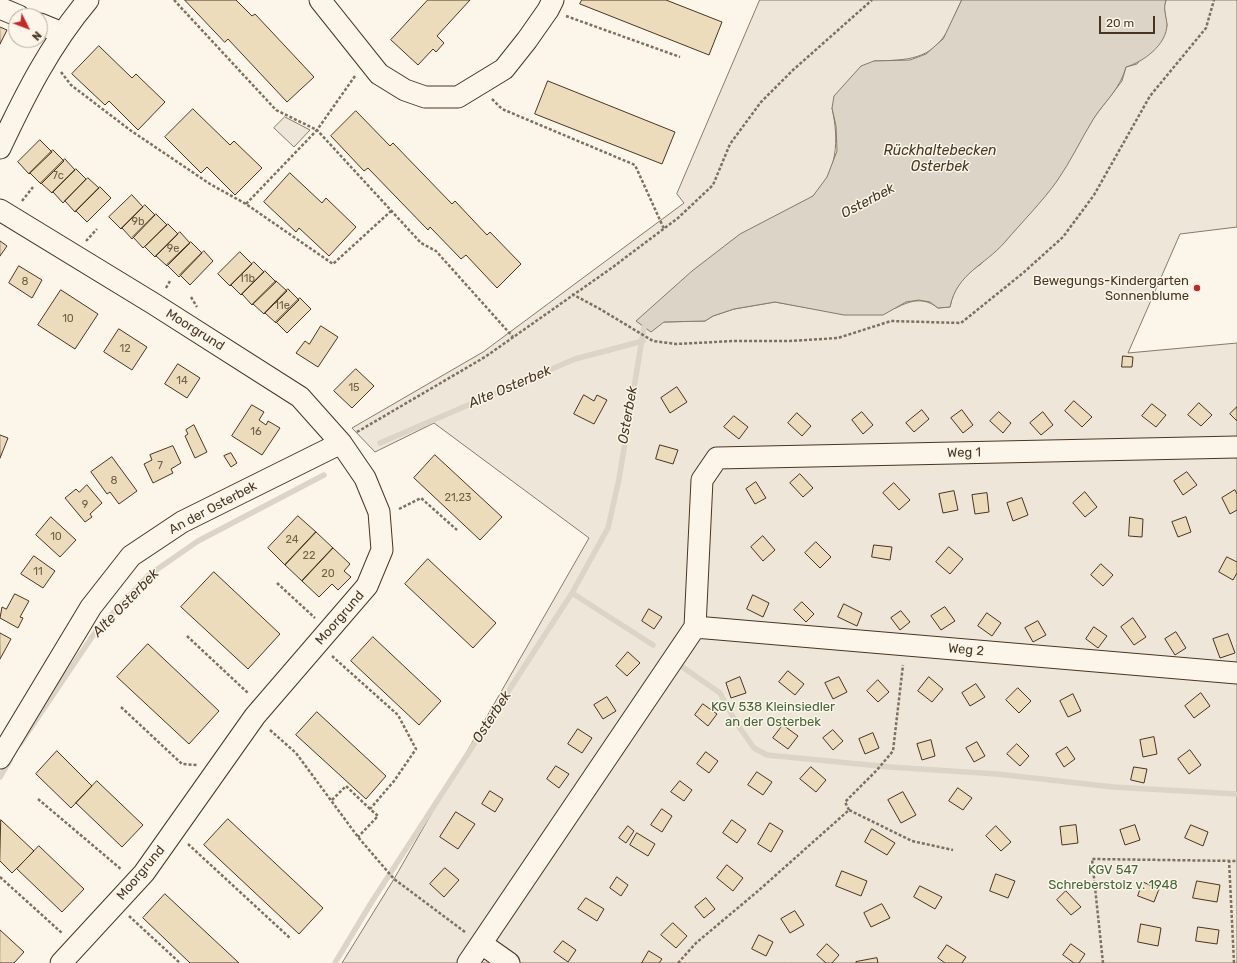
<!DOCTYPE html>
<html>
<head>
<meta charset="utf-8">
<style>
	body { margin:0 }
	#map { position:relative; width:1237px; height:963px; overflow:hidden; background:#fbf6e9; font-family:Rubik,sans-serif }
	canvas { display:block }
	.north { position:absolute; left:8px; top:8px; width:40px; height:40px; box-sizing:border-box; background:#fbf6e9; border:1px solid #b4a999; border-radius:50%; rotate:132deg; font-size:11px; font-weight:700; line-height:16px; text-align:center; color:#4a3520 }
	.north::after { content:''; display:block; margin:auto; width:14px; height:18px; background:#c62828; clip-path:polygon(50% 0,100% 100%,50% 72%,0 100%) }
	.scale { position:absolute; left:1099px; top:16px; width:56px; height:18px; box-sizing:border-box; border:2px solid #4a3520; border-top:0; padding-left:5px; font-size:12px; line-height:14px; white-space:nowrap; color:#4a3520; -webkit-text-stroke:3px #fbf6e9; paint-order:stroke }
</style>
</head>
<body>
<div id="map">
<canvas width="1237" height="963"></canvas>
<div class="north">N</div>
<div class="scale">20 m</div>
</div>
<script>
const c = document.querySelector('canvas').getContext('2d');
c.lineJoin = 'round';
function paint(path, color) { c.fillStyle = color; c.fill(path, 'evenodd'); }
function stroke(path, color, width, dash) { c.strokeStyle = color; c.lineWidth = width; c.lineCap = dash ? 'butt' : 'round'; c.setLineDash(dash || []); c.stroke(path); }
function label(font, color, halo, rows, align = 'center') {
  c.font = font + ' Rubik,sans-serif'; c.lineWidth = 3; c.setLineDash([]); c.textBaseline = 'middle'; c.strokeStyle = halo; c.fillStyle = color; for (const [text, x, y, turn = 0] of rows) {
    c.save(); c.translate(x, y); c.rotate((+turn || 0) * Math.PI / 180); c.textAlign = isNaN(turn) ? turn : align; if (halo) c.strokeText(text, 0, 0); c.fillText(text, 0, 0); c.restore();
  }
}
const green = new Path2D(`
	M760,0H962C957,9 954,19 949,28C932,61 906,60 874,61L832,108C839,140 838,172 813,196C809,200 802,202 797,205L664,322L705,321L713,316L734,309L775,302L809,308H896C911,300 924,297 938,308L950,307C954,285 963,276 981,264L1122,81L1126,67L1137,64L1167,26L1164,7L1166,0H1237V227L1180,234L1128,353L1237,343V963H342L394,879L589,538L434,423L375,452L352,428L483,352L684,203L677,194Z
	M285,117L310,130L294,147L274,128Z`);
const water = new Path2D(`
	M962,0H1166C1163,9 1166,15 1167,24C1167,45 1143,62 1126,67C1120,89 1106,100 1094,118C1081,139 1071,161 1057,181C1042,202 1022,222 1005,242C984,266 957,273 950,307L938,308L930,302L919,300L906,302L883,315H844L775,302L734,309L713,316L705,321L664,322L651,332L636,321L692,271L740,234L813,196L827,177L837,151L836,126L832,108L834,96L861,66L874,61L910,60L926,54L943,39Z`);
const stream = new Path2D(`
	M380,443L575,359L643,341
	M572,593L653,645
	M678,664L720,693L737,724L754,748L767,755L890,767L997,774L1113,787L1237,794
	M20,744L96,631L149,575L198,541L324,475
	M0,777L10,760
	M335,963L371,903L572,593L608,528L619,479L644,327L650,322`);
const building = new Path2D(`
	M185,0H236L252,16L255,14L314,77L287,102L228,39L225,42Z
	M428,0H470L437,36L444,43L436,52L433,49L418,65L391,40Z
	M582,0H666L722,22L709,55L580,4Z
	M0,27L7,30L0,44Z
	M99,46L132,78L136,74L165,102L138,130L109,101L105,105L72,74Z
	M548,81L675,132L662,164L535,114Z
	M193,109L230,145L234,141L262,168L235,195L207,167L201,173L165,137Z
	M356,111L390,146L393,143L452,204L455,201L487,235L490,232L521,264L497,288L466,255L461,259L430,227L428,230L368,168L364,171L331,136Z
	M40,140L52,152L29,174L18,162Z
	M53,150L64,161L41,184L30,173Z
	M65,159L75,170L52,193L41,183Z
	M76,169L86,179L63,203L53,192Z
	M290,173L322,203L326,198L356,227L329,256L299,228L296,232L264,202Z
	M88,178L99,188L75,212L65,201Z
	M100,187L111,198L87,222L76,211Z
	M132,195L143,207L121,229L109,217Z
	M145,205L155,215L132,239L122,228Z
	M156,214L167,225L143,248L133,237Z
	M168,224L178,234L155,257L145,247Z
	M180,232L190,243L167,266L156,256Z
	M0,241L7,246L0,256Z
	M191,242L202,253L179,277L167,265Z
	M204,251L213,261L190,285L180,275Z
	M240,252L252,264L230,286L218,274Z
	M254,262L264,272L241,295L231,285Z
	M19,266L42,280L32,298L9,283Z
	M265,271L276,282L252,305L242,294Z
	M276,281L287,291L264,314L253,304Z
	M288,289L299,300L276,323L265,313Z
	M61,290L98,314L75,349L38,325Z
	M300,298L311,309L287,333L276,322Z
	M321,326L338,337L318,367L296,353L305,341L309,344Z
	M119,329L147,347L132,370L104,352Z
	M1123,356L1133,357L1132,367H1122Z
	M178,364L200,378L187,398L165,384Z
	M356,369L374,386L352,408L334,391Z
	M677,387L687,402L670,413L661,398Z
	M584,395L594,401L597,395L607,400L594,424L574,414Z
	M1074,401L1092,417L1082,427L1065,411Z
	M1199,403L1212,415L1201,426L1188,415Z
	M1152,404L1166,415L1156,427L1142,416Z
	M252,405L264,412L259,420L266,425L268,421L280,428L262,455L232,436Z
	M1237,407V421L1230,414Z
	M922,410L929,419L914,432L906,423Z
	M962,410L973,425L963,433L951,418Z
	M862,412L873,425L863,434L852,420Z
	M999,412L1011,423L1003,433L990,421Z
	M1043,412L1053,425L1041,435L1030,423Z
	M797,413L811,426L802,436L788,423Z
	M734,416L748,427L739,439L724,427Z
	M194,425L207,452L195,458L185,436L188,434L186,430Z
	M0,435L8,438L0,458Z
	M660,445L678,450L673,464L656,459Z
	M173,446L181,463L171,469L173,473L153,483L144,464L152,460L150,455Z
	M231,453L237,463L231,467L224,456Z
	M435,455L502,517L480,540L414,478Z
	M112,457L137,491L119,504L110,492L107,494L91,472Z
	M1187,472L1197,485L1183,495L1174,481Z
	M800,474L813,488L803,497L790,483Z
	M756,482L766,498L755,504L746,489Z
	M894,483L910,500L899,510L883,493Z
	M87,485L102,503L90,514L92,517L85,522L65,498L76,489L79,492Z
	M1235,490L1237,494V510L1230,514L1222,498Z
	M954,491L958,510L943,513L939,494Z
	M1085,492L1097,507L1085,517L1073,503Z
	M987,493L989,512L975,514L972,495Z
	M1022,498L1028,515L1013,521L1007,503Z
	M298,516L316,532L285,565L268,548Z
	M51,517L76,540L60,557L36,535Z
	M1130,517L1143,519L1142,537L1129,536Z
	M1186,517L1191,532L1178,537L1172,522Z
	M316,532L333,548L302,581L285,565Z
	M763,536L775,550L763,561L751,547Z
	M816,542L831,557L820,568L805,553Z
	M874,545L892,547L890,560L872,557Z
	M949,547L963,559L950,574L936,562Z
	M333,548L350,564L344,571L351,577L338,590L332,584L319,597L302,581Z
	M34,556L55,571L43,588L21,574Z
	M1227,557L1237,562V573L1233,580L1219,572Z
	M428,559L496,623L473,648L405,584Z
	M1101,564L1113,575L1103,586L1091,575Z
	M214,572L280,634L248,669L181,607Z
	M15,594L29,601L20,617L23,618L18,628L0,618L2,607L6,609Z
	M753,595L769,603L763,617L747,609Z
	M802,602L814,614L806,622L794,610Z
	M844,604L862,613L857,626L838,617Z
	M945,607L955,621L941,630L931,616Z
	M649,609L662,617L654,629L642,621Z
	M901,611L910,622L900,630L891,618Z
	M987,613L1001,623L992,636L978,626Z
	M1133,618L1146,637L1134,645L1121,627Z
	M1038,621L1046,635L1033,642L1025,628Z
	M1094,627L1107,636L1098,648L1086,639Z
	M1176,632L1186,648L1175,655L1165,639Z
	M0,633L11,639L0,659Z
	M1228,634L1235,653L1220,658L1213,639Z
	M373,637L441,701L419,725L351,661Z
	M148,644L219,711L189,744L117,677Z
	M628,652L640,663L627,676L616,666Z
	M788,671L804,684L795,695L779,682Z
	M740,677L746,693L731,698L726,683Z
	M839,677L847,692L833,699L825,683Z
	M929,677L943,689L932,702L918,691Z
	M878,680L889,692L878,702L867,691Z
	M976,684L985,697L970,706L962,693Z
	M1018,688L1031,701L1019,713L1006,700Z
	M1201,693L1210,706L1194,718L1185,706Z
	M1073,694L1081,711L1068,717L1060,701Z
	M607,697L616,711L603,719L594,705Z
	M703,704L717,714L708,726L695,715Z
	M317,712L386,776L366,799L296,735Z
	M783,725L798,736L788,749L773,738Z
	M578,729L592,738L582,753L568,744Z
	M833,730L843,741L833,750L823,738Z
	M873,733L879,748L865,754L859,739Z
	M1154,737L1157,754L1143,757L1140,740Z
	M931,740L935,756L922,760L917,744Z
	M977,742L985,756L974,762L966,748Z
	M1017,744L1029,756L1020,766L1007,754Z
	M1067,747L1075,759L1064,767L1056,754Z
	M1190,750L1201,765L1189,774L1178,759Z
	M57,751L92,786L71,808L36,774Z
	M706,752L718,761L709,773L697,764Z
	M556,766L569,774L559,788L547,779Z
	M811,767L826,780L816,792L800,779Z
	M1134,767L1147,769L1144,783L1131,780Z
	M757,772L772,782L763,795L748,785Z
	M97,781L143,825L122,847L76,803Z
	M680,781L692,790L684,801L671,792Z
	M958,788L972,798L963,810L949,801Z
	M490,791L503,799L495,812L482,804Z
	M903,792L916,815L901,823L888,800Z
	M662,809L672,816L662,832L651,825Z
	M456,812L475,824L458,849L440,837Z
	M228,819L323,908L299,934L204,845Z
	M1,820L34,851L12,873L0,861Z
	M732,820L746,830L737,843L723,833Z
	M770,823L783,831L771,852L758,844Z
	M1076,825L1078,843L1062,845L1060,827Z
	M1135,825L1140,840L1125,845L1120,830Z
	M1191,825L1208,832L1203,846L1185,838Z
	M628,826L634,831L626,843L619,838Z
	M996,826L1011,842L1001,851L986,836Z
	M872,829L895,843L887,855L865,842Z
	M637,833L655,844L648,856L630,845Z
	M39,846L84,889L62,912L17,869Z
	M727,865L743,878L733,891L717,878Z
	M445,868L459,880L444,897L430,884Z
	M842,871L867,881L861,896L836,886Z
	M996,874L1015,881L1008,898L990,891Z
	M617,877L628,885L621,896L610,888Z
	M1197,881L1220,885L1217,902L1193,898Z
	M1143,882L1159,889L1154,902L1138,896Z
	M920,886L942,897L935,909L914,897Z
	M1066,891L1081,907L1071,915L1057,900Z
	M165,894L239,963H190L143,918Z
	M586,898L604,909L597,921L578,909Z
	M706,898L715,909L704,918L695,907Z
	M882,904L890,918L871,927L864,913Z
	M795,911L804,925L790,933L781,919Z
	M673,923L687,936L676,948L661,935Z
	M1141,924L1161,928L1158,946L1138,942Z
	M1198,927L1219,930L1217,944L1196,941Z
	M0,930L24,952L14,963H0Z
	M759,935L773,942L766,956L752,949Z
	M563,941L576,950L568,962L554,952Z
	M827,944L839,955L832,963H826L817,955Z
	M1071,944L1085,954L1079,963H1074L1063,955Z
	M947,945L966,957L962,963H945L938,958Z
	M649,951L662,959L659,963H642Z
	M877,958L878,963H856V962Z`);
const path = new Path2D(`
	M174,0L276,110L317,130L246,204
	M566,16L680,57
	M61,72L71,85L130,130L210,184L246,204L333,264L391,211
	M355,76L317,130L421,243L436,251L513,337
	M492,99L502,109L635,165L664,229
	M22,201L33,187
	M86,241L97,229
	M166,288L170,281
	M572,294L600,309L653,341L676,344L734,341H790L838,338L891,321L961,323L1023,273L1063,237L1094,195L1150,96L1206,28L1214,0
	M191,297L197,307
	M357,432L485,357L613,267L678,218L713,185L730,144L761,102L793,70L872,0
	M399,509L421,498L457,530
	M277,583L315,618
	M187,636L249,694
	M332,656L398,715L416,749L394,781L370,809L378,816L358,837
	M121,707L182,764L197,765
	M270,730L296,753L358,837L394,879L465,932
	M38,799L122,870
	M332,800L346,786L370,809
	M849,810L845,802L877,770L893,751L903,665
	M188,844L291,939
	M1229,860L1234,963
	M0,877L63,934
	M129,916L180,963
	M678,963L696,943L758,891L849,810L912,841L953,850
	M1103,963L1092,859L1237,861`);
const minor = new Path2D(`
	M320,0L379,74L405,90L425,97H458L504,69L527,40L548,10L553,0
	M0,8L19,16
	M40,24L62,33
	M0,148C25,95 50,45 88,0
	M0,210L154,304L300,397L341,443L365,478L379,512L382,550L367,586L255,716L144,873L61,963
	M695,627L1237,673
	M0,758L91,607L131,556L182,522L341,443
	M482,944L509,963
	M468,963L695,627L702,480L717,458L1237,447`);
const markers = [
	[1197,288,4,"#c62828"]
];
const numberNames = [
	["7c",58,176],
	["9b",138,222],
	["9e",173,249],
	["11b",247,279],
	["8",25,282],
	["11e",282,306],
	["10",68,319],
	["12",125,349],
	["14",182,381],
	["15",354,388],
	["16",256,432],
	["7",160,466],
	["8",114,481],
	["21,23",458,498],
	["9",85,505],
	["10",56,537],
	["24",292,540],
	["22",309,556],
	["11",38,572],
	["20",328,574]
];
const poiNames = [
	["Bewegungs-Kindergarten",1189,281],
	["Sonnenblume",1189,296]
];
const streetNames = [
	["Moorgrund",195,330,32],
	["Weg 1",964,453,-1],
	["An der Osterbek",213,508,-28],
	["Moorgrund",340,618,-49],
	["Weg 2",966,650,5],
	["Moorgrund",141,873,-50]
];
const parkNames = [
	["KGV 538 Kleinsiedler",773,707],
	["an der Osterbek",773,722],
	["KGV 547",1113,870],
	["Schreberstolz v. 1948",1113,885]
];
const waterNames = [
	["Rückhaltebecken",940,151],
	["Osterbek",940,167],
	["Osterbek",868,201,-28],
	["Alte Osterbek",510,387,-23],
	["Osterbek",628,415,-80],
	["Alte Osterbek",126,603,-46],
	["Osterbek",492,717,-57]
];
paint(green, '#ede6d9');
stroke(green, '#887966', 1);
paint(water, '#dcd4c6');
stroke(water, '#887966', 1);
stroke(stream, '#dcd4c6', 5.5);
paint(building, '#ecdcbc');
stroke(building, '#4a3520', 1);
stroke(minor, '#4a3520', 23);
stroke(path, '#7f6f5c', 2.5, [3, 2]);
stroke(minor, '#fbf6e9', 21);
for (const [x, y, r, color] of markers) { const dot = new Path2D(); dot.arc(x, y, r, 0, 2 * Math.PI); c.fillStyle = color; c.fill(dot); stroke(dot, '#fbf6e9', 1.5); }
label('11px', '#725f47', null, numberNames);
label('13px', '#4a3520', '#fbf6e9', poiNames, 'right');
label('13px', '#4a3520', '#fbf6e9', streetNames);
label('13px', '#436837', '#fbf6e9', parkNames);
label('italic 14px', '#4a3520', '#fbf6e9', waterNames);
</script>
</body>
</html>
